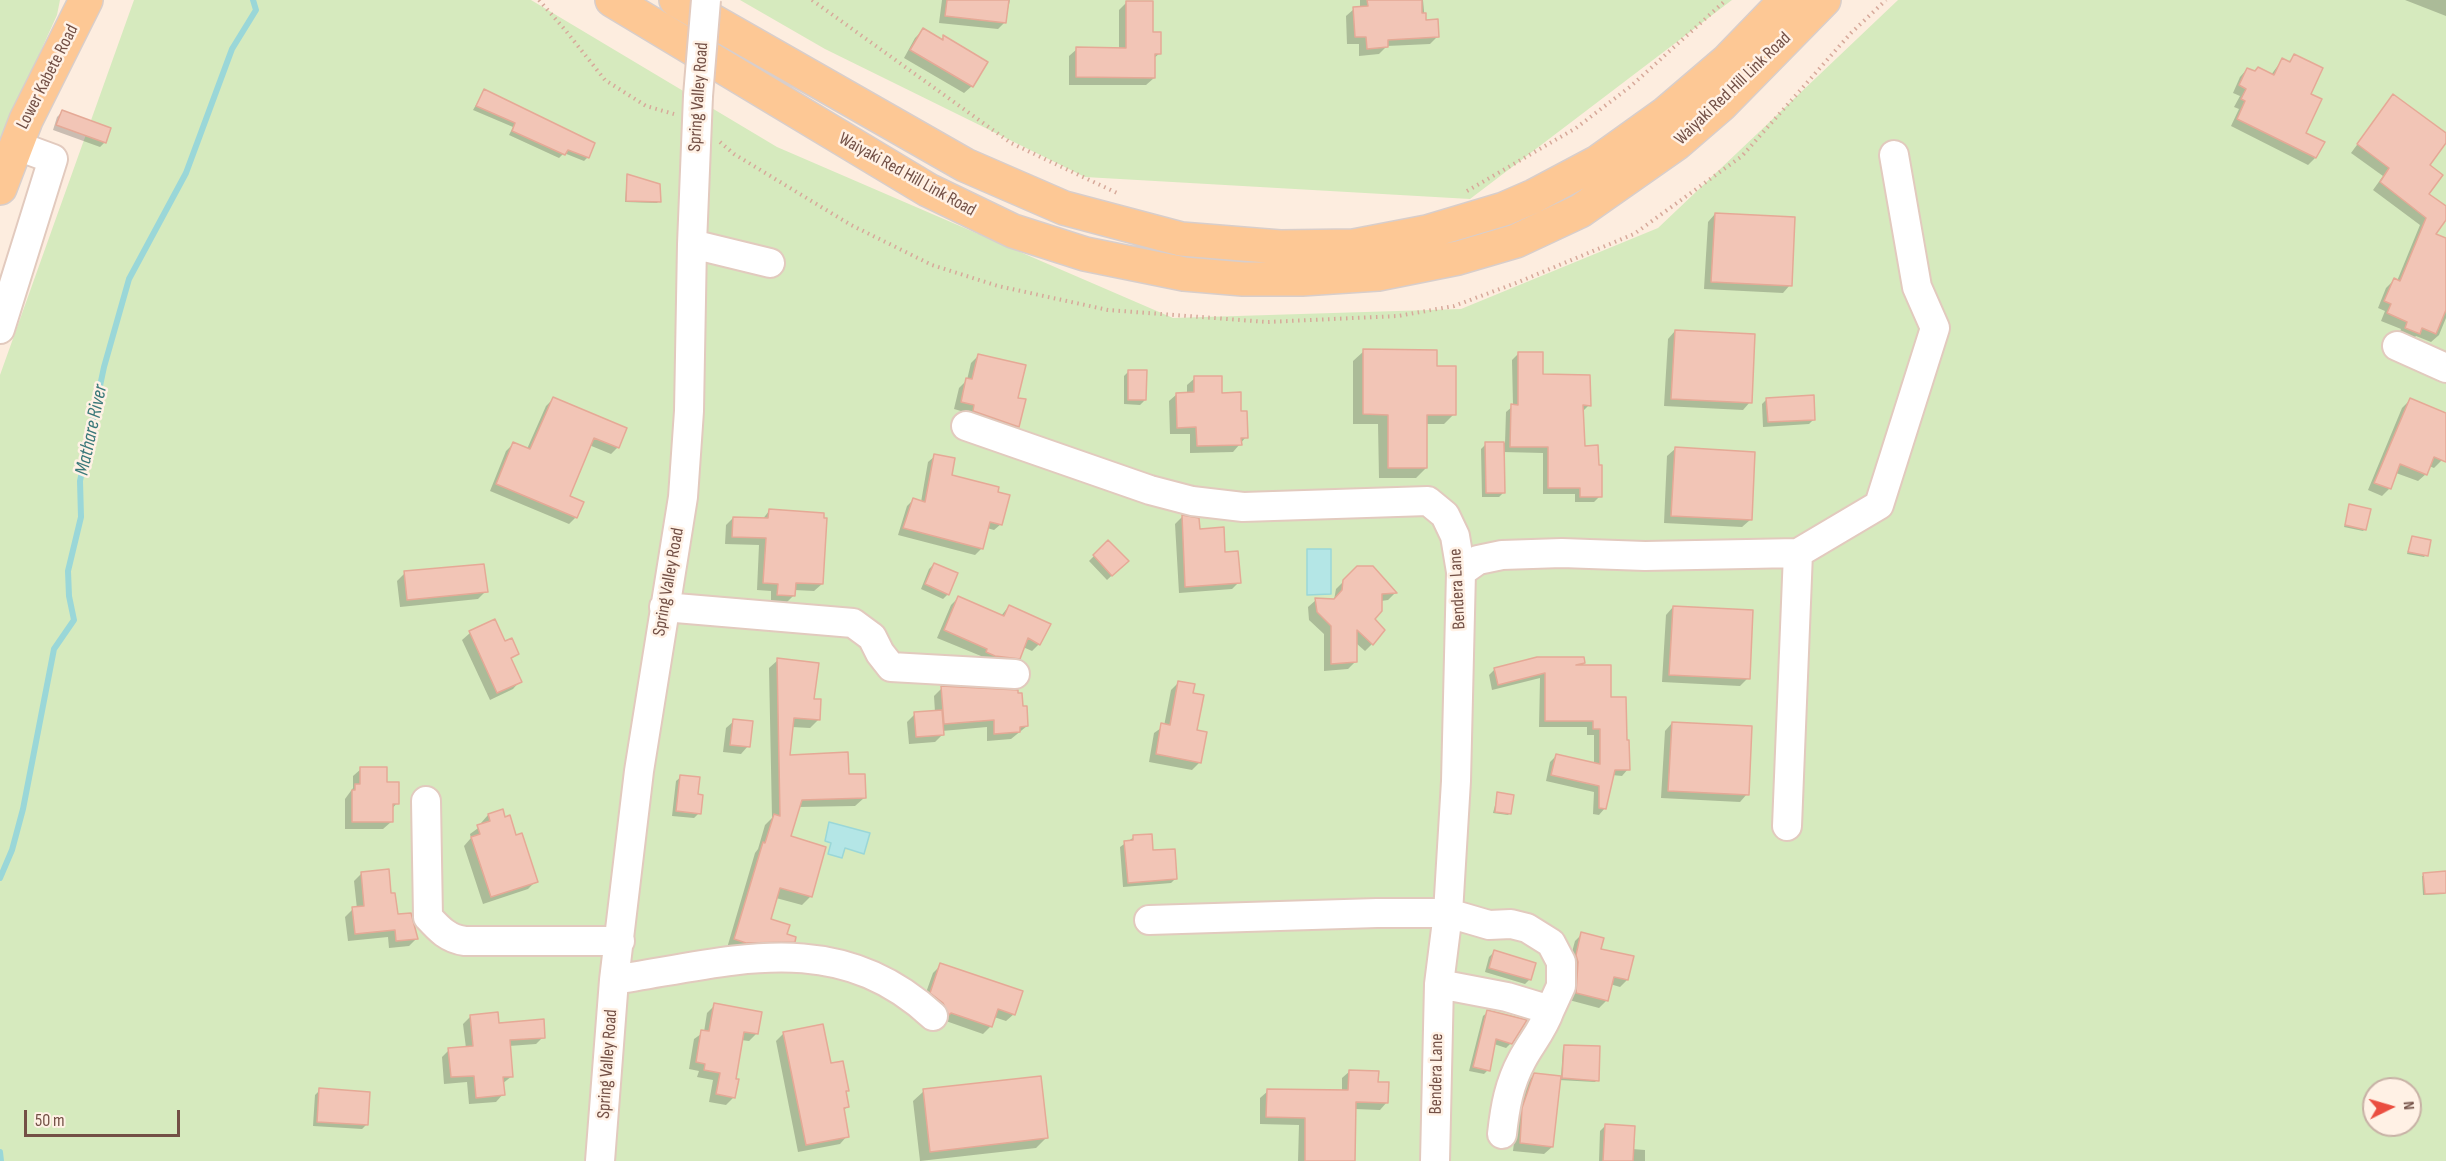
<!DOCTYPE html>
<html>
<head>
<meta charset="utf-8">
<style>
	body { margin:0 }
	#map { position:relative; width:2446px; height:1161px; overflow:hidden; background:#fdeddf; font-family:"Sofia Sans Condensed",sans-serif }
	canvas { display:block }
	.north { position:absolute; left:2362px; top:1077px; width:60px; height:60px; box-sizing:border-box; background:#fff1e5; border:2px solid #c7b1a5; border-radius:50%; rotate:85deg; font-size:16px; font-weight:700; line-height:24px; text-align:center; color:#735046 }
	.north::after { content:''; display:block; margin:auto; width:21px; height:27px; background:#ea4e40; clip-path:polygon(50% 0,100% 100%,50% 72%,0 100%) }
	.scale { position:absolute; left:24px; top:1110px; width:156px; height:27px; box-sizing:border-box; border:3px solid #735046; border-top:0; padding-left:8px; font-size:18px; line-height:21px; white-space:nowrap; color:#735046; -webkit-text-stroke:4px #fff1e5; paint-order:stroke }
</style>
</head>
<body>
<div id="map">
<canvas width="2446" height="1161"></canvas>
<div class="north">N</div>
<div class="scale">50 m</div>
</div>
<script>
const c = document.querySelector('canvas').getContext('2d');
c.lineJoin = 'round';
function paint(path, color) { c.fillStyle = color; c.fill(path, 'evenodd'); }
function stroke(path, color, width, dash) { c.strokeStyle = color; c.lineWidth = width; c.lineCap = dash ? 'butt' : 'round'; c.setLineDash(dash || []); c.stroke(path); }
function label(font, color, halo, rows, align = 'center') {
  c.font = font + ' "Sofia Sans Condensed",sans-serif'; c.lineWidth = 5; c.setLineDash([]); c.textBaseline = 'middle'; c.strokeStyle = halo; c.fillStyle = color; for (const [text, x, y, turn = 0] of rows) {
    c.save(); c.translate(x, y); c.rotate((+turn || 0) * Math.PI / 180); c.textAlign = isNaN(turn) ? turn : align; if (halo) c.strokeText(text, 0, 0); c.fillText(text, 0, 0); c.restore();
  }
}
const green = new Path2D(`
	M0,0H60L57,15L0,141Z
	M134,0H531L777,147L1173,318L1461,309L1658,228L1898,0H2446V1161H0V375ZM2374,1089H2410V1125H2374Z
	M740,0H1732L1470,199L1085,177L825,49Z`);
const water = new Path2D(`
	M1307,549H1331V594L1307,595Z
	M829,822L870,833L864,854L845,848L842,858L828,854L831,843L825,841Z`);
const shadow = new Path2D(`
	M942,0H1010L1005,22L998,29L939,23Z
	M1423,0L1425,22L1438,36L1430,44L1387,46L1379,54L1359,56V44H1347L1346,16L1354,9L1360,8V0Z
	M2405,0H2446V16Z
	M1127,2L1152,34L1160,53L1153,59L1154,78L1146,85H1069V56L1077,49H1119V10Z
	M923,30L941,40L944,37L972,86L964,93L904,58L915,38Z
	M2295,56L2304,133L2315,158L2308,165L2231,126L2239,109L2234,107L2240,96L2233,93L2240,77L2247,69L2271,75L2282,60L2288,62Z
	M484,91L588,157L584,161L564,153L559,158L509,135L513,127L473,110Z
	M2393,96L2446,135V140L2428,165L2427,195L2446,208V217L2434,234L2446,239V318L2439,335L2431,342L2416,336L2411,341L2398,336L2401,329L2381,321L2385,311L2378,308L2386,288L2394,280L2397,281L2420,225L2373,190L2383,176L2351,153Z
	M62,112L105,142L100,147L53,130L57,117Z
	M627,176L659,201L657,203L625,202Z
	M1715,214L1790,285L1783,293L1704,289L1708,222Z
	M1675,331L1750,402L1743,410L1664,406L1668,339Z
	M1364,351L1436,368L1454,414L1444,424H1426V468L1416,478H1379L1378,424H1353V361Z
	M1518,354L1541,375L1589,405L1583,411L1584,447L1600,496L1594,502H1575V494H1543V453L1503,452L1504,492L1499,497H1482L1481,449L1486,444L1505,443L1506,412L1513,406L1512,360Z
	M979,355L1016,399L1018,426L1010,434L968,413L954,409L959,388L967,380L971,363Z
	M1129,371L1145,400L1140,405L1124,404V376Z
	M1195,378L1221,394L1240,413L1246,437L1233,452L1190,453V434H1170L1169,401L1177,394H1187V385Z
	M553,399L618,447L611,454L589,445L568,497L576,517L569,524L490,491L506,451L513,444L527,449L546,406Z
	M1767,399L1814,419L1809,424L1763,427L1762,404Z
	M2410,400L2446,415V449L2442,460L2434,468L2429,466L2426,474L2418,481L2396,473L2390,488L2382,496L2368,490L2402,408Z
	M1675,449L1750,520L1742,527L1664,523L1667,456Z
	M935,456L950,476L1001,524L994,530L987,528L982,548L975,555L898,535L907,506L914,499L921,502L928,462Z
	M2350,506L2365,529L2363,531L2344,527Z
	M769,511L822,584L814,591L794,590V595L787,602L771,601V591L757,590L759,545L725,544L726,525L733,518L762,520Z
	M1182,517L1198,520L1199,530L1224,554L1239,582L1232,589L1179,593L1175,524Z
	M2412,537L2426,555L2424,557L2407,554Z
	M1108,542L1127,561L1107,580L1089,561Z
	M934,564L948,594L943,599L921,589L929,569Z
	M1357,568H1372L1395,593L1388,600L1381,601L1374,619L1372,644L1365,651L1356,643L1355,662L1348,669L1324,671V634L1309,620L1308,607L1316,600H1334L1336,589Z
	M405,573L486,591L478,599L400,607L397,581Z
	M958,598L1001,616L1009,606L1039,644L1032,651L1023,647L1018,658L1011,665L979,660L981,656L937,638L951,605Z
	M1673,607L1748,678L1740,686L1662,682L1666,615Z
	M470,633L505,643L517,654L510,660L520,681L513,689L490,700L462,640Z
	M778,660L813,700L819,719L810,728L792,727L789,756L848,776L864,798L855,806L798,807L789,837L825,848L810,897L802,905L776,898L769,920L794,941L785,950L727,948L755,853L758,849L765,825L772,818L769,668Z
	M1583,662L1579,666L1610,698L1628,769L1622,776L1612,775L1605,808L1599,815L1593,814L1594,792L1546,781L1550,762L1556,756L1594,765V735H1587V727H1539L1540,678L1492,690L1489,675L1495,669Z
	M1178,683L1191,694L1200,762L1192,770L1149,762L1154,733L1164,726L1171,690Z
	M942,688L1022,708L1027,726L1011,739L987,741V727L942,731V735L935,742L909,744L907,722L915,714L935,712L934,696Z
	M734,721L748,746L741,754L723,752L726,728Z
	M1672,723L1747,794L1740,802L1661,798L1665,731Z
	M361,769L385,783L397,803L391,810V822L383,829H345V799L353,788V776Z
	M681,777L696,796L699,813L694,818L672,816L676,781Z
	M1498,794L1510,813L1508,815L1493,813Z
	M488,815L504,819L516,837L536,881L528,889L483,904L464,846L471,838L470,834L481,826V823Z
	M1134,837L1152,852L1176,878L1171,883L1123,887L1120,847Z
	M2446,872V892L2444,894L2423,895L2422,876Z
	M362,873L390,895L396,916L416,939L409,946L389,948L388,937L348,941L345,917L353,909H357L354,881Z
	M1582,934L1627,980L1620,987L1610,984L1606,1001L1599,1008L1569,1000V963L1575,941Z
	M1494,952L1530,979L1525,984L1485,972L1489,957Z
	M941,965L1014,1014L1006,1021L994,1017L991,1026L983,1034L943,1020L923,1001L933,973Z
	M715,1005L756,1034L749,1041L741,1040L734,1080V1097L726,1105L709,1102L713,1080L697,1077L699,1071L689,1069L694,1039L704,1032L707,1013Z
	M1488,1012L1511,1043L1506,1048L1494,1044L1488,1070L1484,1074L1469,1071L1483,1016Z
	M470,1017L543,1037L536,1044L509,1046L512,1076L502,1084L503,1094L496,1102L469,1104L467,1082L444,1084L442,1057L449,1050L466,1048L463,1024Z
	M784,1033L829,1065L847,1090L845,1093L847,1107L843,1111L847,1136L840,1144L798,1152L776,1041Z
	M1565,1046L1597,1080L1595,1082L1559,1080L1552,1147L1544,1154L1513,1151L1516,1126L1514,1125L1527,1082L1535,1074L1561,1077L1563,1048Z
	M1350,1071L1377,1083L1387,1102L1380,1110L1355,1109L1354,1161H1298L1299,1125L1260,1124V1098L1268,1091L1342,1092V1078Z
	M320,1090L367,1124L362,1129L313,1126L315,1095Z
	M924,1091L1046,1138L1036,1148L920,1161L913,1101Z
	M1605,1126L1632,1149L1645,1150V1161H1599L1600,1131Z`);
const stream = new Path2D(`
	M0,878L12,850L23,809L54,649L74,620L69,596L68,571L81,517L80,481L104,367L129,279L186,173L232,49L256,10L253,0
	M0,1152L1,1161`);
const building = new Path2D(`
	M947,0H1009L1006,23L945,16Z
	M1367,0H1422V13H1426V20L1438,19L1439,37L1388,40V47L1367,49L1366,37H1355L1353,7L1368,6Z
	M1126,1H1153V32H1161V54H1155V78L1076,77V47L1126,48Z
	M923,28L943,40V35L988,62L973,87L910,50Z
	M2294,54L2323,68L2311,94L2322,99L2306,133L2325,142L2316,158L2237,119L2245,101L2241,99L2246,89L2239,85L2247,68L2255,71L2258,67L2274,75L2282,58L2290,62Z
	M484,89L595,143L589,158L568,150L565,155L512,131L515,123L476,106Z
	M2393,94L2446,133V143L2430,165L2443,175L2429,194L2446,206V220L2436,234L2446,238V310L2436,334L2422,328L2420,334L2405,328L2407,322L2387,313L2391,304L2384,301L2394,278L2400,281L2426,218L2380,182L2389,168L2357,144Z
	M62,110L111,128L106,143L56,125Z
	M627,174L660,184L661,202L626,201Z
	M1715,213L1795,217L1792,286L1711,282Z
	M1675,330L1755,334L1752,403L1671,399Z
	M1363,349L1437,350V366H1456V415H1427V468H1388V415L1363,414Z
	M1518,352H1543V374L1590,375L1591,406L1583,405L1585,446L1598,445L1599,465H1602V497H1580V488H1548V447H1510L1511,404L1518,405Z
	M978,354L1026,365L1018,398L1026,399L1019,427L973,411L974,405L961,402L966,378L972,379Z
	M1128,370H1147L1146,400H1128Z
	M1194,376H1222V393L1241,392V411H1247L1248,438H1241L1242,445L1197,446L1196,427L1177,428L1176,393L1194,392Z
	M1814,395L1815,420L1768,422L1766,398Z
	M553,397L627,428L619,448L594,438L570,496L584,502L577,518L496,484L513,442L530,449Z
	M2410,398L2446,413V462L2434,457L2427,475L2400,464L2391,489L2374,483Z
	M1485,442H1504L1505,493H1486Z
	M1675,447L1755,452L1752,520L1671,516Z
	M934,454L955,458L952,475L999,487L998,492L1010,495L1002,525L990,522L983,549L903,528L913,498L925,502Z
	M2349,504L2371,509L2366,530L2345,525Z
	M769,509L824,513V518H827L823,584L796,583L795,596L777,595L778,584L763,583L766,538L732,537L733,517L768,518Z
	M1182,515L1199,518L1200,529L1224,527L1225,552L1238,551L1241,583L1185,587Z
	M2412,536L2431,540L2428,556L2408,552Z
	M1108,540L1129,561L1112,576L1093,555Z
	M934,563L958,573L949,595L925,584Z
	M484,564L488,592L407,600L404,571Z
	M1357,566H1373L1397,593L1382,594V611L1375,619L1385,630L1373,645L1357,630V662L1331,664V626L1317,612L1315,598L1334,599L1342,590L1343,580Z
	M958,596L1004,616L1009,605L1051,624L1040,645L1028,638L1020,659L995,656L986,652L987,649L944,630Z
	M1673,606L1753,610L1750,679L1669,675Z
	M495,619L505,641L512,638L519,654L511,658L522,682L497,693L469,631Z
	M1537,657H1584L1585,663L1576,665H1611V697H1626L1627,740H1629L1630,770H1615L1606,809L1599,808V786L1551,775L1556,754L1600,764V729H1593V721H1545V673L1498,685L1494,668Z
	M777,658L819,663L814,699H821L820,720L794,718L790,755L848,752L849,774H865L866,798L802,800L791,836L826,847L812,897L780,888L771,919L790,925L787,934L796,937L795,942L746,943L734,939L763,842L765,843L774,814L780,816Z
	M1178,681L1195,684L1193,693L1204,695L1197,730L1207,732L1201,763L1156,754L1161,723L1170,725Z
	M941,686L1018,690V693H1022L1023,706H1027L1028,726L1020,727V732L994,734V720L944,724Z
	M942,710L944,735L916,737L914,712Z
	M733,719L753,721L750,747L730,745Z
	M1672,722L1752,726L1749,795L1668,791Z
	M360,767H387V782H399V804H393V822H352V790H355V784H360Z
	M680,775L700,777L698,794L703,795L701,814L676,811Z
	M1497,792L1514,795L1511,814L1495,812Z
	M503,809L505,817L510,815L516,835L522,833L538,882L491,897L471,837L480,834L477,825L490,821L488,814Z
	M1152,834L1153,850L1175,849L1177,879L1128,883L1124,841L1133,840V835Z
	M389,869L391,893H395L398,914L411,913L418,939L396,941L395,930L355,934L352,907L364,906L361,872Z
	M2446,871V893L2425,894L2423,873Z
	M1581,932L1604,938L1601,949L1634,956L1628,980L1614,977L1608,1001L1576,993L1578,962L1576,955Z
	M1494,950L1536,963L1531,980L1489,968Z
	M940,963L1023,991L1015,1015L998,1009L992,1027L951,1013L949,1015L943,1003L930,993Z
	M714,1003L762,1012L758,1034L744,1032L736,1079H739L735,1098L716,1094L720,1073L704,1070L705,1064L696,1062L701,1030L709,1031Z
	M1487,1010L1527,1020L1512,1044L1496,1039L1490,1071L1473,1067Z
	M498,1012L499,1023L544,1019L545,1038L510,1040L513,1077H503L505,1095L476,1098L474,1076L451,1077L448,1048L473,1046L470,1015Z
	M823,1024L831,1063L843,1061L849,1091H846L849,1107L844,1108L849,1137L806,1145L783,1032Z
	M1564,1045L1600,1046L1599,1081L1562,1078Z
	M1349,1070L1379,1071L1378,1082H1389L1388,1103L1356,1102L1355,1161H1305V1118L1266,1117L1267,1089L1348,1090Z
	M1534,1073L1561,1076L1553,1147L1520,1143L1522,1108Z
	M1041,1076L1048,1138L930,1152L923,1089Z
	M319,1088L370,1092L368,1125L317,1122Z
	M1605,1124L1635,1126L1633,1161H1603Z`);
const path = new Path2D(`
	M539,0L566,31L605,80L646,106L674,114
	M812,0L1011,143L1117,193
	M720,142L734,154L851,225L932,265L998,286L1108,310L1267,322L1398,316L1454,306L1516,283L1634,234L1742,156L1851,33L1886,0
	M1467,191L1576,128L1631,86L1726,0`);
const minor = new Path2D(`
	M692,244L770,263
	M0,329L53,159L15,145
	M2397,346L2446,368
	M966,426L1150,490L1192,501L1243,507L1428,501L1445,515L1455,536L1461,572L1456,781L1448,913L1439,984L1435,1161
	M1461,572L1478,560L1502,555L1562,553L1645,556L1798,553
	M664,607L853,623L872,637L880,653L891,667L1015,674
	M426,801L428,917C439,929 448,939 465,941H620
	M1787,826L1798,553L1879,505L1935,328L1917,287L1894,155
	M1149,920L1377,913H1448L1489,925L1511,924L1527,928L1551,943L1561,962V986L1550,1010
	M614,980C731,962 836,926 933,1016
	M1439,984L1507,997L1550,1010C1543,1030 1531,1043 1522,1060C1509,1084 1505,1107 1502,1134
	M600,1161L614,980L639,771L683,497L689,411L692,244L698,96`);
const major = new Path2D(`
	M612,0L928,190L1013,231L1085,254L1184,274L1243,279H1302L1378,274L1458,258L1516,241L1580,211L1677,143L1721,105L1824,0
	M676,0L965,165L1064,208L1181,239L1280,247L1354,246L1427,232L1504,209L1534,196L1598,162L1665,114L1727,61L1786,0
	M0,188L26,120L86,0`);
const minorBridge = new Path2D(`
	M698,96L706,0`);
const streetNames = [
	["Lower Kabete Road",48,77,-63],
	["Waiyaki Red Hill Link Road",1733,89,-44],
	["Spring Valley Road",699,97,-86],
	["Waiyaki Red Hill Link Road",907,175,29],
	["Spring Valley Road",669,582,-80],
	["Bendera Lane",1458,589,-93],
	["Spring Valley Road",608,1064,-86],
	["Bendera Lane",1437,1074,-89]
];
const waterNames = [
	["Mathare River",92,430,-78]
];
paint(green, '#d6eabe');
paint(water, '#b4e6e6');
stroke(water, '#9ad7d8', 1.5);
paint(shadow, '#0003');
stroke(stream, '#9ad7d8', 6);
paint(building, '#f2c5b6');
stroke(building, '#e5a996', 1.5);
stroke(minor, '#e2cabe', 32);
stroke(major, '#d8cecb', 36);
stroke(path, '#d7a99a', 4, [1.5, 4.5]);
stroke(minor, '#fff', 28);
stroke(major, '#fdc895', 33);
stroke(minorBridge, '#e2cabe', 32, []);
stroke(minorBridge, '#fff', 28);
label('18px', '#735046', '#fff1e5', streetNames);
label('italic 20px', '#3a7879', '#fff1e5', waterNames);
</script>
</body>
</html>
